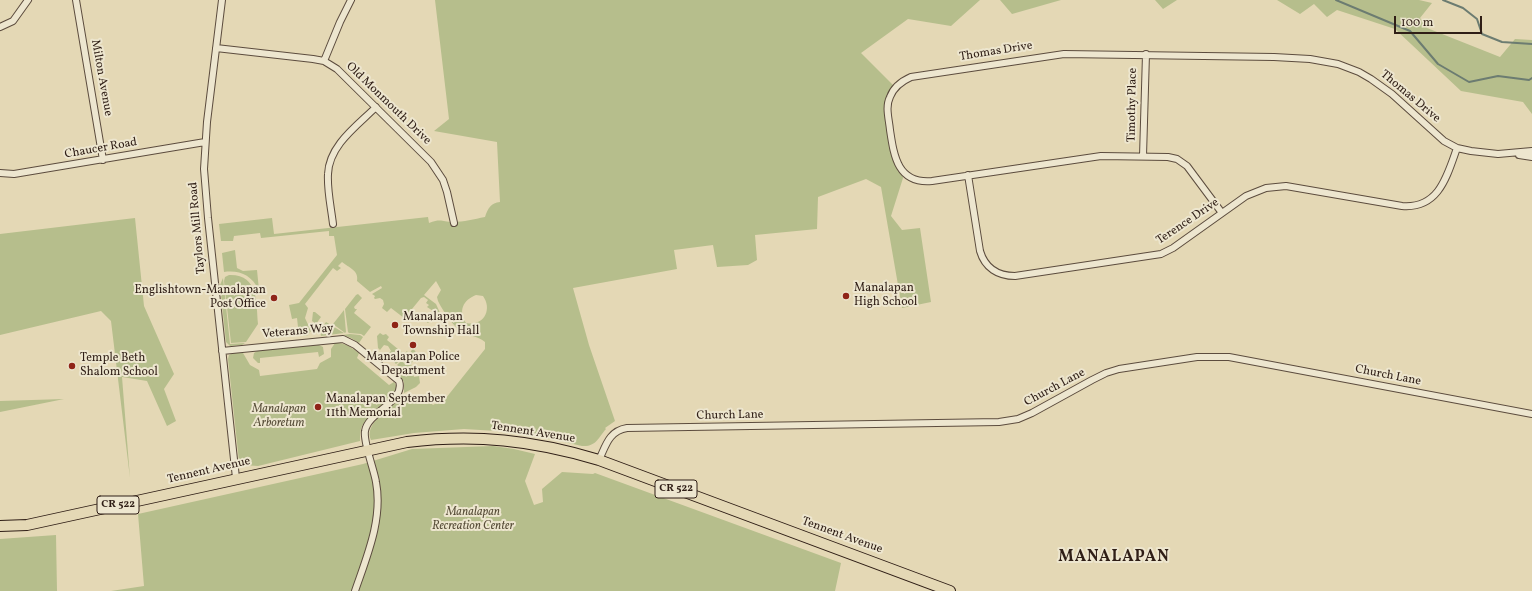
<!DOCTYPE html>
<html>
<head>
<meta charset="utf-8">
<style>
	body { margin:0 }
	#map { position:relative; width:1532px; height:591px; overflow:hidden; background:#e4d8b5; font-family:Vollkorn,serif }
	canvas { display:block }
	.scale { position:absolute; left:1394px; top:16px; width:88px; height:18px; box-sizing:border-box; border:2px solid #2f1e16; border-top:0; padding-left:5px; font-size:12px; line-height:14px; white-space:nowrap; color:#2f1e16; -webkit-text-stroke:3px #ede6cf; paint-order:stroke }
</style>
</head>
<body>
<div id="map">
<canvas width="1532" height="591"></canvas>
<div class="scale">100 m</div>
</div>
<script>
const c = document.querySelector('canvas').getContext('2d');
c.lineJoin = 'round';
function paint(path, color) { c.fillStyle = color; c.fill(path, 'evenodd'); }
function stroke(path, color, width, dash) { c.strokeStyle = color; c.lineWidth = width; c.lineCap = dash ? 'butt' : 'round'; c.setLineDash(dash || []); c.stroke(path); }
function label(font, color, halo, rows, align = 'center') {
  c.font = font + ' Vollkorn,serif'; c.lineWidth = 4; c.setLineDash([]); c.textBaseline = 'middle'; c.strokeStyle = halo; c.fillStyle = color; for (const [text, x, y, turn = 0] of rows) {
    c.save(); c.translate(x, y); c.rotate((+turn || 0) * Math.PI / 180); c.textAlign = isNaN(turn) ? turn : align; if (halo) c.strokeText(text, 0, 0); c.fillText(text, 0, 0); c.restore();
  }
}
const green = new Path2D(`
	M435,0H980L951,26L908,19L861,53L894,86L887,110L903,178L891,216L902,230L920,228L931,302L902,308L881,187L866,179L818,197L817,229L755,235L757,260L748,265L717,267L713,245L674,250L677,269L573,288L589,345L615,421L605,428L606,429C598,438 596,447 582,446L528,434L497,431L464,429L414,433L371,440C364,425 387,409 397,401L404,402L422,395L433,405L446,398L485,349V342C478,336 469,336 461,331C452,325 443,311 438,301L437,297L441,290L436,281L424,295L436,304L440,313L438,312L428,323L424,320L433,311L427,307L429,305L426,303L428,300L424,297L421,298L412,309L415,312L412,316L408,313L404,318L391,308L387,312L382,308L384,304L383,300L380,298L375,299L374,298L375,296L372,294L382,288L381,286L370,292L357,281C359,270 349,268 342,262L338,266L341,268L337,271L333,268L305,304L308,308L305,318L311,331L307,336H299L297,318L292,319L289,305L299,303L337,255L334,236H329V231L261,238L260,233L234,236L233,241H221L219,224L272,218L274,234L428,217L429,223C442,218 442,222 453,222C464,222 474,219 485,217C488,208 491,203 500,202L497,142L434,131L449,119ZM476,295L483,296C493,310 483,327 466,323C458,311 463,300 476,295Z
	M1000,0H1061L1012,14Z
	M1155,0H1177L1163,9Z
	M1277,0H1419L1432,3L1420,18L1427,28L1500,57L1515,39L1532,40V114L1523,102L1461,91L1395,29L1337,10L1327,17L1314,4L1300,14Z
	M135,218L144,306L174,374L164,389L176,421L167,426L147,381L122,377L130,478L111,321L101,311L0,335V234Z
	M235,250L237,268L243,271L257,270L259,290C251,275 240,270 224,272L222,253Z
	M229,275C259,274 256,303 258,324L246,342L231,343L224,281L225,277Z
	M223,278L230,344L245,343L242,345L230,346L226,342L220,285Z
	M358,294L362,298L354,307L355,309H357L354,313L371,327L364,336L361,334L349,333L348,332L345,309L356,295Z
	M344,310L346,332L345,333L333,324Z
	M313,312H315L321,317L316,324L312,321Z
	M326,322L344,333L321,336L320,330Z
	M380,333L383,335L386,334L389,337L387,340L404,354L407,351L408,353H410L413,348L417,354C409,359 404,356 396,364L386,355L391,351L388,346L384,345L380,350L378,348L377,336Z
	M350,334L360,335L363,337L359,343L351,338L343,335Z
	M335,343C345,342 352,348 359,353L357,358L389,385L394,382L397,387C390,402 375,411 364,423C360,427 360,435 360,441L258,466L242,465L239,461L228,359L229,355L235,352L243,353L250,365L259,370L260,376L317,369L320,363L331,357V349Z
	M319,345L323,347L324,354L319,357L318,352L260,358V363H258L253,358L254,353L259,350Z
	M414,357L415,358L411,364L414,377L419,376L420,383L416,387L404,393V382L398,374L402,369L397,365L403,359Z
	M64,399L5,411L0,412V401Z
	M493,446L514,449L535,454L525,481L534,505L543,502L542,489L562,472L593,474L595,473L841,563L835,591H111L144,586L138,514L363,464L412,449Z
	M56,535L57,591H0V539Z`);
const stream = new Path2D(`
	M1336,0L1410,31L1438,64L1469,82L1498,76L1529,80L1532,78
	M1443,0L1463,8L1477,19L1482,34L1502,42L1532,44`);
const minor = new Path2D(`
	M76,0L103,160
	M222,0L207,122L204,169L208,218L236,478
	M0,27L13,21L28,0
	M216,48L313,59L324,61L337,69L431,162L443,180L447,192L454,223
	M324,61L340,22L351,0
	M1519,155L1532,157
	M1143,156L1146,54
	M0,173L14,174L205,142
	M968,175L980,251C985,268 998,276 1015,276L1161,254L1173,248L1246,196L1266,188L1286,186L1402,206C1439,209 1447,176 1457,148
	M1222,213L1187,166L1177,159L1168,157L1101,156L932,181C898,184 894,157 890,130C889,119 885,107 890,97C894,86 902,81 911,77L1064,54L1274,57L1310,59L1338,64L1359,72L1371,79L1392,94L1444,141L1457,148L1471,151L1498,154L1532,151
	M333,224C331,207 327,190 328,174C329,145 358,125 376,107
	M222,351L343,339L355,345L399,381C406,401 368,412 365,431C363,442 374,469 376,482C383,519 367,556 355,591
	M599,460C606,445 609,431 627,428L999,422L1018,419L1032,413L1092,380L1106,373L1119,369L1197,357H1229L1532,414`);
const primary = new Path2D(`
	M0,526L27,525L407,442C475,434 533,440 599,460L950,591`);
const markers = [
	[846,296,4,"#8f2418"],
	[274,298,4,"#8f2418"],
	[395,325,4,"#8f2418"],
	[413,345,4,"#8f2418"],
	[72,366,4,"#8f2418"],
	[318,407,4,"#8f2418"]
];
const shields = [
	[676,489,42],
	[118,505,42]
];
const shieldNames = [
	["CR 522",676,489],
	["CR 522",118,505]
];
const streetNames = [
	["Thomas Drive",996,52,-9],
	["Milton Avenue",101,78,80],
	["Thomas Drive",1410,97,40],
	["Old Monmouth Drive",388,104,44],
	["Timothy Place",1133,105,-89],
	["Chaucer Road",101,149,-10],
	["Terence Drive",1188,222,-34],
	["Taylors Mill Road",198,228,-95],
	["Veterans Way",298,332,-5],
	["Church Lane",1388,376,11],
	["Church Lane",1055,388,-28],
	["Church Lane",730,416,-1],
	["Tennent Avenue",533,433,9],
	["Tennent Avenue",209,471,-13],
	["Tennent Avenue",842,536,20]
];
const poiNames = [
	["Manalapan",854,289],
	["High School",854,303],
	["Englishtown-Manalapan",266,291,"right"],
	["Post Office",266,305,"right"],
	["Manalapan",403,318],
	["Township Hall",403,332],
	["Manalapan Police",413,358,"center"],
	["Department",413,372,"center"],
	["Temple Beth",80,359],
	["Shalom School",80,373],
	["Manalapan September",326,400],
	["11th Memorial",326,414]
];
const parkNames = [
	["Manalapan",279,410],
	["Arboretum",279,424],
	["Manalapan",473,513],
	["Recreation Center",473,527]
];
const districtNames = [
	["MANALAPAN",1114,558]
];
paint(green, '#b6be8c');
stroke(stream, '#6c7c71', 2);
stroke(minor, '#5c4c3e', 8);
stroke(primary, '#2f1e16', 12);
stroke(minor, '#ede6cf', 6);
stroke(primary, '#e4d8b5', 10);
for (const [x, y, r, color] of markers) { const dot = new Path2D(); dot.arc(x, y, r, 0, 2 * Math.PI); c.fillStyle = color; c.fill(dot); stroke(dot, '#ede6cf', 1.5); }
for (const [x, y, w] of shields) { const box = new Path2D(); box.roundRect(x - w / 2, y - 9, w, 18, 3); c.fillStyle = '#ede6cf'; c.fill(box); stroke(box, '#2f1e16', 1); }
label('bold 11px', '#2f1e16', null, shieldNames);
label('12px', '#2f1e16', '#ede6cf', streetNames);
label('12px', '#2f1e16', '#ede6cf', poiNames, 'left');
label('italic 12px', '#584e39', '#ede6cf', parkNames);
c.letterSpacing = '1px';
label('bold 16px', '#2f1e16', '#ede6cf', districtNames);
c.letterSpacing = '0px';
</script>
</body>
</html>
